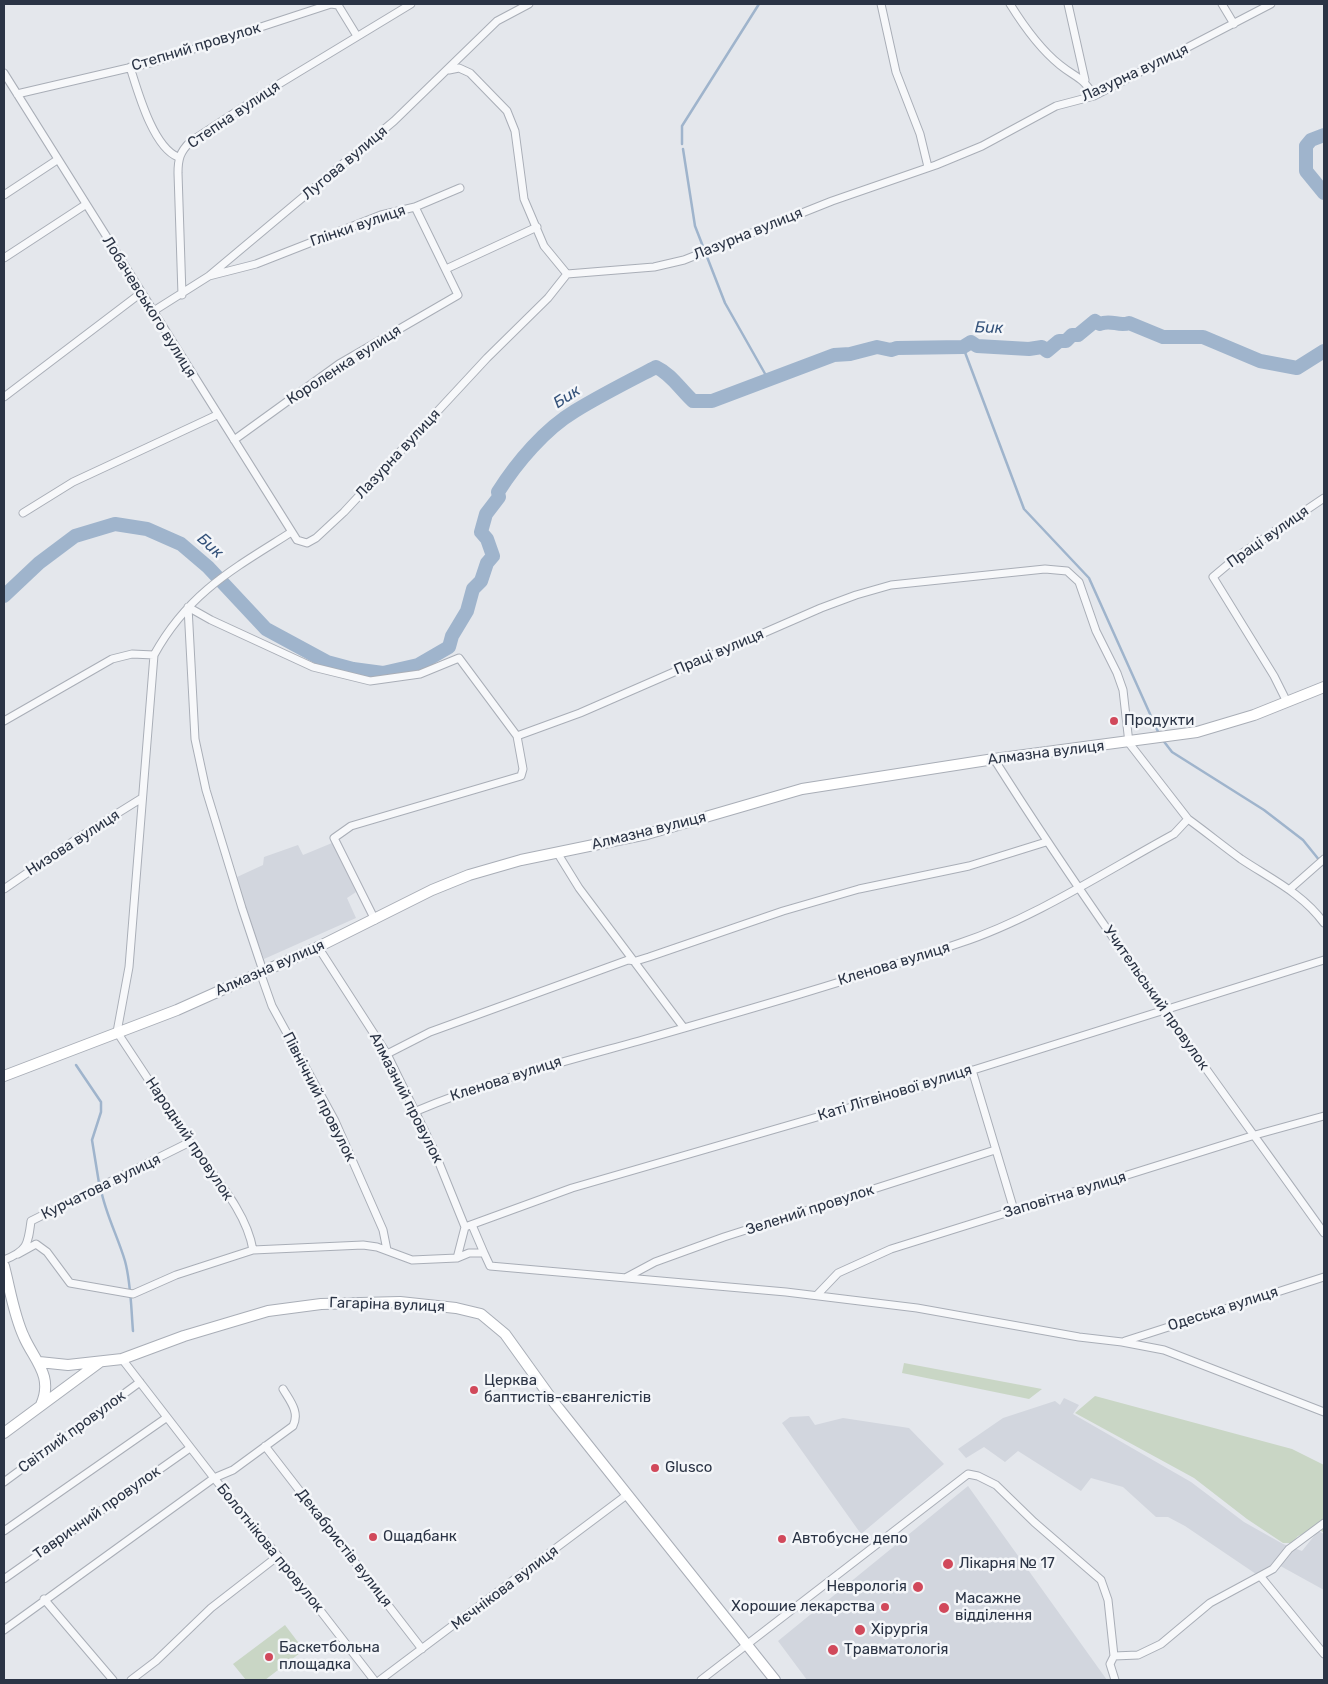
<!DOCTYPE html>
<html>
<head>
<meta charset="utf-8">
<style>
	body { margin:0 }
	#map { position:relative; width:1328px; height:1684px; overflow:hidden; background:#e4e7ec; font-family:Rubik,sans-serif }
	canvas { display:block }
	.frame { position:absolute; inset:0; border:5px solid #2b3445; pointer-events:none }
</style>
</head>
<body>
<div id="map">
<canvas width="1328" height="1684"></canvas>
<div class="frame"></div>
</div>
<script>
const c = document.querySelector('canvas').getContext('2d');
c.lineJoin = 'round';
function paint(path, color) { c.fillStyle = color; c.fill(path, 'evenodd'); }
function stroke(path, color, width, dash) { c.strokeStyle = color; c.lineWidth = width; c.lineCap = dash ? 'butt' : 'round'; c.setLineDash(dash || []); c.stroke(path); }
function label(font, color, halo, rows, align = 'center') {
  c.font = font + ' Rubik,sans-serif'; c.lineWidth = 5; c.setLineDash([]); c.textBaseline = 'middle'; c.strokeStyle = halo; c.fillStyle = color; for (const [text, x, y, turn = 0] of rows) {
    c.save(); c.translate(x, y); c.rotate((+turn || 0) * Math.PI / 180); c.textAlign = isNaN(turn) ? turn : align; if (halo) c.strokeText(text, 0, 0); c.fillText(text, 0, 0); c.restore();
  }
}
const built = new Path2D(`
	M332,843L356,892L347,898L356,918L264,959L247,914L237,877L263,865L264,857L298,845L303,855Z
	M1064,1398L1079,1405L1073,1414L1191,1482L1244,1522L1283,1544L1302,1551L1318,1531L1324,1534V1590L1275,1563L1256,1574L1185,1526L1168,1517H1156L1123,1487L1091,1478L1081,1491L1018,1451L1005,1462L984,1447L966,1458L958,1449L1003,1418L1055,1401L1060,1405Z
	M809,1416L815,1425L843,1418L909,1428L944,1464L861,1534L782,1423L790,1417Z
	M968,1486L1107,1680H807L778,1641Z`);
const green = new Path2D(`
	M904,1363L1042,1389L1029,1399L902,1373Z
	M1095,1396L1292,1449L1324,1465V1533L1319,1529L1298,1536L1292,1543H1283L1247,1519L1194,1478L1075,1413Z
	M285,1625L304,1650L265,1680H246L233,1664Z`);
const stream = new Path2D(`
	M682,144V126L759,4
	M683,149L695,226L725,303L768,379
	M963,347L1024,509L1089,578L1159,734
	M1162,739L1172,752L1264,810L1303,840L1324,866
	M76,1065L101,1102V1112L92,1140L99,1183
	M101,1190C106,1215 118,1237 125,1261C131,1283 131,1307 133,1331`);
const river = new Path2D(`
	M1324,135L1311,140L1306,146V171L1324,193
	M4,596L39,563L75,536L115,524L147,529L181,544L208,567L266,629L327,662L353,669L383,673L418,665L449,647L452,636L467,611L473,589L481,581L487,563L493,556L487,539L481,532L486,514L499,497L498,492C517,462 545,429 575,411C601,395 629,381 656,367C671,374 680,389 693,401H712L834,355L850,354L877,347L891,350L897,348L963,347L971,342L977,346L1029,349L1042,347L1047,351L1059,341H1066L1072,335H1078L1095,321L1100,324C1111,319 1119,327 1129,323L1163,337H1203L1260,361L1297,368L1324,351`);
const street = new Path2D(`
	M881,4L896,72L920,134L928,167
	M1010,4C1023,25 1040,49 1060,65C1076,78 1082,76 1094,96
	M1068,4L1085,80
	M1222,4L1234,24
	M130,67C138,92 153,147 178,157
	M449,70L459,68L470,73L507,111L515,131L524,199L544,246L567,274
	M4,73L297,540L307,543L316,538L344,512L487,358L548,298L567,274L654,267L684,260L832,201L936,165L982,146L1056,106L1094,96L1271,4
	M17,94L154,62L331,4L338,5L357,36
	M4,195L57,160
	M415,207L460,188
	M4,258L85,205
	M446,269L537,227
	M209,276L256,264L381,215L415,207L458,295L339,364L234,440
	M182,295L178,173C178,159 180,152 190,142L274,87L411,4
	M152,312L209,276L394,121L497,21L529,4
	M4,397L141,293
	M23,513L73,482L217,415
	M188,607L211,620L313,667L370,681L420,674L459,658L517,736
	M188,607L195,739L206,790L242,908L263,971
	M1287,702L1274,676L1213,577L1238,556L1324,498
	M4,721L112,659L132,654L154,655
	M994,759C1097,922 1212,1076 1324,1233
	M558,854L579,888L684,1028
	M4,889L81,836L142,798
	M1290,889L1324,859
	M375,920L334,838L351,826L521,776L523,769L517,736L580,713L821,608L856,595L891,585L1045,569L1067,571L1079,582L1096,631L1117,673L1123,690L1129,743L1188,819
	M318,947L387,1054L433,1148L465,1227L457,1258
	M260,972L272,1006L335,1121L383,1230L387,1250
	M387,1054L430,1032L628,960L636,961L649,957L783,911L859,889L969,866L1046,842
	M972,1070L1014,1210
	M414,1112C487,1081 563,1062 639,1041C747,1010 855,979 960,943C1033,919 1106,871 1174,834L1188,819C1206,832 1223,846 1241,859C1271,879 1302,893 1324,923
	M472,1225L484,1253
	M465,1227L572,1188L900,1093L1324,960
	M253,1250C246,1209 212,1175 189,1141C165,1105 141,1068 117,1032L129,967L154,655C188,593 233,569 290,533
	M18,1254L36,1244L47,1252L70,1283L133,1294L176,1275L253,1250L363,1245L377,1247L412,1260L457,1258L469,1253H484L490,1266L786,1292L917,1308L1079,1337L1122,1342L1164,1350L1324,1412
	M4,1260C27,1251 28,1245 31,1221L190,1142
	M627,1277L655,1262L724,1237L995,1150
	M817,1295L838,1273L891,1249L1255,1135L1324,1116
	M1125,1341L1324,1277
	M122,1359L214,1478L233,1470L293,1426C300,1412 290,1401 283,1389
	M265,1446L422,1649
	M4,1482L140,1382
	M4,1531L166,1418
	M1261,1577L1324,1654
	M4,1579L190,1448
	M44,1599L113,1680
	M4,1630L214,1478L278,1556L374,1680
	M1114,1656L1138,1655L1161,1644L1210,1603L1273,1569L1289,1549L1324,1523
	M131,1680L156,1661L211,1608L278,1556
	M380,1680L628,1494
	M701,1680L968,1474L978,1476L996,1485L1034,1522L1101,1580L1108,1600L1114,1656L1110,1664L1115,1680`);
const secondary = new Path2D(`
	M4,1076L177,1010L318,947L432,890L469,875L521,860L647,834L802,789L994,759L1197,732L1254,715L1324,687
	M4,1266C10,1289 14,1316 24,1337C34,1360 54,1376 41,1405
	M39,1362L68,1365L122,1359L184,1336L268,1311L321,1304L400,1302L456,1308L481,1314L505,1334L556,1405L775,1680
	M4,1433L100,1362`);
const markers = [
	[1114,721,5,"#d1495b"],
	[474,1390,5,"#d1495b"],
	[655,1468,5,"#d1495b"],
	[373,1537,5,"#d1495b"],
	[782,1539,5,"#d1495b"],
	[948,1564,6,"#d1495b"],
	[918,1587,6,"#d1495b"],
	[885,1607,5,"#d1495b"],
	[944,1608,6,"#d1495b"],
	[860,1630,6,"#d1495b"],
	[833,1650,6,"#d1495b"],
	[269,1657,5,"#d1495b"]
];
const streetNames = [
	["Степний провулок",196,47,-17],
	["Лазурна вулиця",1135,73,-25],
	["Степна вулиця",234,115,-34],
	["Лугова вулиця",345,163,-40],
	["Глінки вулиця",358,226,-19],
	["Лазурна вулиця",748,234,-22],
	["Лобачевського вулиця",149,307,58],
	["Короленка вулиця",344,365,-33],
	["Лазурна вулиця",398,454,-47],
	["Праці вулиця",1268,537,-35],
	["Праці вулиця",719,652,-23],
	["Алмазна вулиця",1046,753,-7],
	["Алмазна вулиця",649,831,-14],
	["Низова вулиця",73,843,-33],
	["Кленова вулиця",894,964,-17],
	["Алмазна вулиця",270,968,-24],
	["Учительський провулок",1156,998,55],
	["Кленова вулиця",506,1079,-18],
	["Каті Літвінової вулиця",895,1093,-17],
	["Північний провулок",319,1097,63],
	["Алмазний провулок",406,1098,63],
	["Народний провулок",189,1139,56],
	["Курчатова вулиця",101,1187,-26],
	["Заповітна вулиця",1065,1195,-17],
	["Зелений провулок",810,1210,-18],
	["Гагаріна вулиця",387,1305,2],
	["Одеська вулиця",1223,1309,-18],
	["Світлий провулок",72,1432,-36],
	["Тавричний провулок",97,1513,-35],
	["Болотнікова провулок",270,1548,51],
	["Декабристів вулиця",344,1548,52],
	["Мєчнікова вулиця",505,1588,-37]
];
const poiNames = [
	["Продукти",1124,721],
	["Церква",484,1381],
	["баптистів-євангелістів",484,1398],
	["Glusco",665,1468],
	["Ощадбанк",383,1537],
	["Автобусне депо",792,1539],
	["Лікарня № 17",959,1564],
	["Неврологія",907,1587,"right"],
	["Масажне",955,1599],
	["відділення",955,1616],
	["Хорошие лекарства",875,1607,"right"],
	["Хірургія",871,1630],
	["Баскетбольна",279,1648],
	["площадка",279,1665],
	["Травматологія",844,1650]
];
const waterNames = [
	["Бик",989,328,2],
	["Бик",567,397,-33],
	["Бик",210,546,42]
];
paint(built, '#d2d6de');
paint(green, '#c9d6c5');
stroke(stream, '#9fb4cc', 2.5);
stroke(river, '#9fb4cc', 14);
stroke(street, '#a9aeb7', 9);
stroke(secondary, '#a9aeb7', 12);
stroke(street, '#f7f8fa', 7);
stroke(secondary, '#fff', 10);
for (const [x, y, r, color] of markers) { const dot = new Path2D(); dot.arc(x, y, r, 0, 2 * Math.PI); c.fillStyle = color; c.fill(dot); stroke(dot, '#f4f6f9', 2); }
label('15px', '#2b3445', '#f4f6f9', streetNames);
label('15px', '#2b3445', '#f4f6f9', poiNames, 'left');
label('italic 16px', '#34527a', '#f4f6f9', waterNames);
</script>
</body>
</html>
